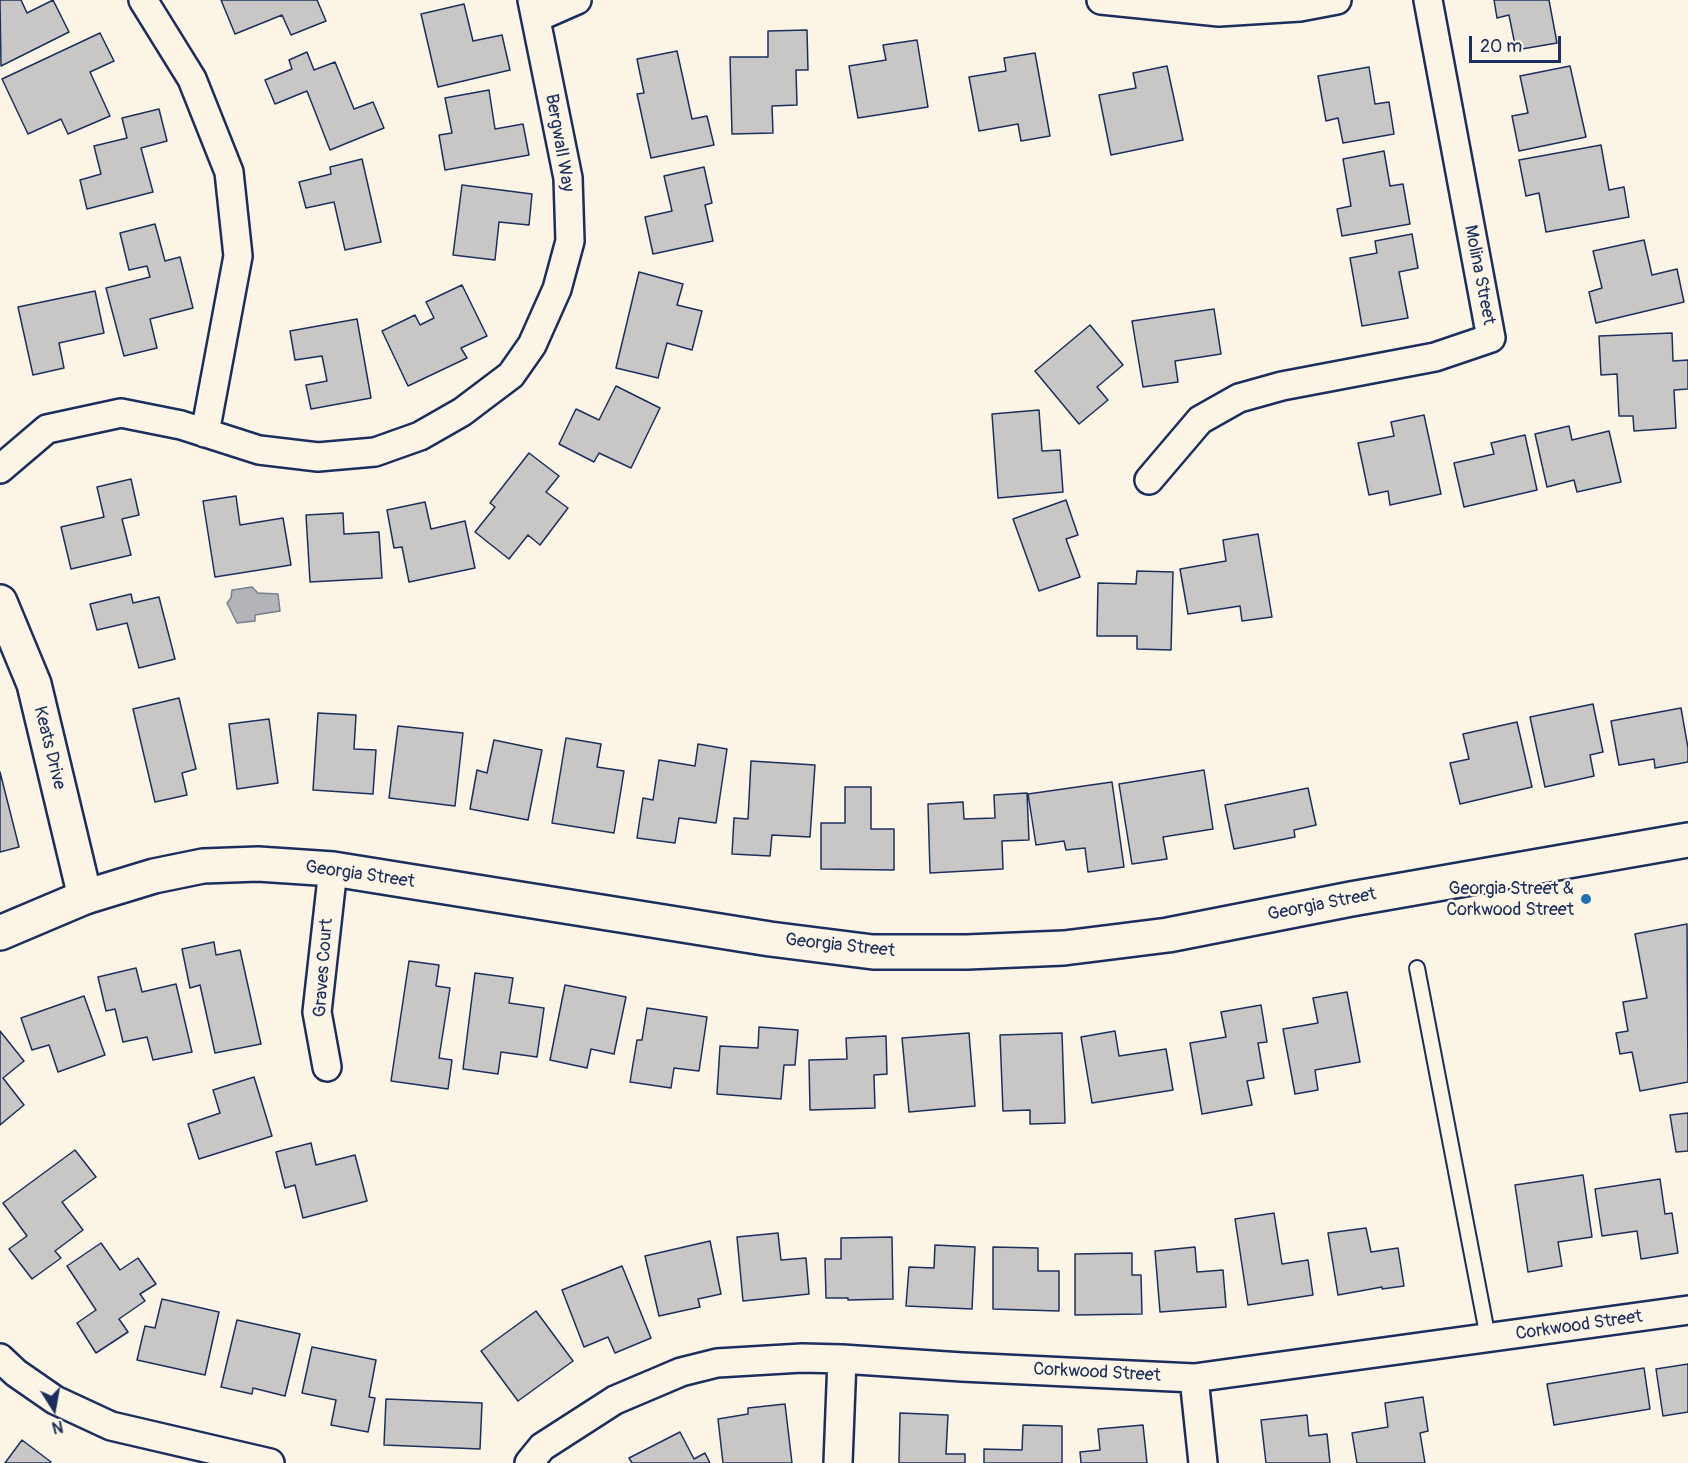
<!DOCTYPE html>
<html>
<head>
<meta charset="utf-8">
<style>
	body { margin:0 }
	#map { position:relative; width:1688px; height:1463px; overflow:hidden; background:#fcf5e5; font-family:Pangolin,sans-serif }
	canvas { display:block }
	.north { position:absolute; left:24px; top:1379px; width:60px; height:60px; -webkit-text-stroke:4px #fcf5e5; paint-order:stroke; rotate:169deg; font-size:16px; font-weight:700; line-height:24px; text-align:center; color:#1b2f5e }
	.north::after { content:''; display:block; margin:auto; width:21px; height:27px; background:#1b2f5e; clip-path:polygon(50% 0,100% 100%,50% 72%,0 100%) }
	.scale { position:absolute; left:1469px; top:36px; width:92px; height:27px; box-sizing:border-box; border:3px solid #1b2f5e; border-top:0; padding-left:8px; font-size:18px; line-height:21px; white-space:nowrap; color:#1b2f5e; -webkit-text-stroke:4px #fcf5e5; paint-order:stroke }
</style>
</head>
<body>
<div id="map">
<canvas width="1688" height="1463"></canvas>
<div class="north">N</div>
<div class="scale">20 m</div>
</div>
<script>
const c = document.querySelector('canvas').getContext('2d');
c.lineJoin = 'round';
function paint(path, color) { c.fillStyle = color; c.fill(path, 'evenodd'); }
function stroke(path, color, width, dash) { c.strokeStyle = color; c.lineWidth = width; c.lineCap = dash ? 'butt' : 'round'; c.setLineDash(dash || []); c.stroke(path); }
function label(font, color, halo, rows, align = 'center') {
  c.font = font + ' Pangolin,sans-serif'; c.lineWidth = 5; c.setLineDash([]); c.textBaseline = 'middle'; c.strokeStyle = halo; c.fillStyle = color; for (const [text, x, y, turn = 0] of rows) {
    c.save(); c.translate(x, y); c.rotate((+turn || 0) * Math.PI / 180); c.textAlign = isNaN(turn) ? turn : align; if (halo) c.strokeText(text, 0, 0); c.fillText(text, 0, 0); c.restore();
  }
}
const water = new Path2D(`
	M252,587L258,593L278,594L280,611L255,615V621L237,623L227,603L231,598L232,590Z`);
const building = new Path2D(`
	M0,0H21L27,13L53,0L69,32L1,66Z
	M221,0H317L326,21L291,35L282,15L235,34Z
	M1494,0H1549L1557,43L1516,50L1509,15L1497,18Z
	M464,4L473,41L502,35L510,70L438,87L421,14Z
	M807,30L808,70H796L797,105L772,106L773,133L732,134L730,57H768V31Z
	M100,33L114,61L90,72L110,116L68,134L61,119L28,134L2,79Z
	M917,40L928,107L858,118L849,66L886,60L883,45Z
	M677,51L692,119L707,116L714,145L651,158L637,94L644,93L637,59Z
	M307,52L314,70L335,62L354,109L373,102L384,128L330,150L307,91L275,104L265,80L292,69L289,60Z
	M1035,53L1050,136L1021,141L1018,124L979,131L969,77L1006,71L1004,58Z
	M1167,66L1183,140L1111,155L1099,95L1136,88L1133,73Z
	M1570,66L1586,137L1519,151L1512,116L1528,113L1520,76Z
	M1369,67L1375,104L1389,102L1394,134L1343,143L1338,118L1326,121L1318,76Z
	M489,90L495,129L523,124L529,155L445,170L439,135L452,133L445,98Z
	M159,109L167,141L141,148L153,192L87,209L80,180L101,174L94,146L127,138L122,118Z
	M1601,145L1609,190L1624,187L1629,217L1546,232L1539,193L1526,196L1519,160Z
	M1384,151L1390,186L1403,184L1410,224L1342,236L1337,209L1351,206L1343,159Z
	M362,159L381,242L345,250L334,202L306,208L299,182L331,174L330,167Z
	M704,167L712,203L705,205L713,241L653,254L645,217L672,211L664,176Z
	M462,185L532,194L529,225L499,222L495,260L453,255Z
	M155,224L165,261L180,257L193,308L150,319L157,348L124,356L106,288L150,277L147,266L129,270L120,233Z
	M1412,234L1418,268L1399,272L1408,318L1362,326L1350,258L1377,253L1375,241Z
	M1644,240L1652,275L1677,269L1684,302L1596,323L1589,292L1602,288L1593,251Z
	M639,272L683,284L677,305L702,311L692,350L667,343L658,378L616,368Z
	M462,285L487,336L461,348L467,358L408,386L382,331L415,315L420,325L434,318L426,302Z
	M95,291L104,333L59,343L64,368L33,375L18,307Z
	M1214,309L1221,354L1175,361L1178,382L1143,387L1132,321Z
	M357,319L371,398L311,409L306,385L327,381L322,356L295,360L290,331Z
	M1090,325L1123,365L1097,387L1108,400L1079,424L1035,371Z
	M1672,333L1673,361L1688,360V389L1674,390L1676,428L1634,431L1633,416H1619L1617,374L1601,375L1599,336Z
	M616,386L660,408L631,468L599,453L594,462L559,444L576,409L599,420Z
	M1039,410L1042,451L1060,450L1063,492L998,498L992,414Z
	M1424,415L1441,494L1390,505L1388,491L1369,495L1358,443L1394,436L1391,422Z
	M1569,426L1572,440L1609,431L1621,482L1577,492L1574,480L1547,487L1535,434Z
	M1525,435L1537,490L1464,507L1454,463L1494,454L1491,443Z
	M529,453L559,476L546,492L568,508L540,545L528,535L509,559L475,532L495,507L490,503Z
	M131,479L139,515L122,519L131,555L71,569L61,527L104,517L97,487Z
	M236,496L240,525L283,518L291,565L215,577L203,501Z
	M1066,500L1078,535L1066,539L1080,577L1039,591L1013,519Z
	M425,502L431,529L465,521L475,568L409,582L402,547L394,548L387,510Z
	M343,513L344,534L379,532L382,578L310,582L306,515Z
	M1258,534L1272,617L1242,621L1240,606L1188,614L1180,569L1226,561L1223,540Z
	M1137,571L1173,572L1171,650L1137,649V636H1097L1098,583L1136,584Z
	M131,594L133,603L159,597L175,659L139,668L127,623L97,630L90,604Z
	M179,698L196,769L182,773L187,795L155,802L133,709Z
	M1593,704L1603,752L1590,755L1594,776L1545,787L1530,717Z
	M1681,708L1688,748V762L1655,768L1654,759L1619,765L1611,721Z
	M318,713L356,715L354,749L376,750L373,794L313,790Z
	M269,719L278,783L237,789L229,724Z
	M1517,722L1532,787L1460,804L1450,763L1469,759L1463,734Z
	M398,726L463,733L455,806L389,798Z
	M566,738L601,744L597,767L624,771L614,833L552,823Z
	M494,740L542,750L528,820L470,809L477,770L487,773Z
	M698,744L727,749L716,823L679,818L675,843L637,838L643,798L653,800L659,760L695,766Z
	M751,761L815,765L810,837L772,835L770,856L732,854L734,818L748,819Z
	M1204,770L1213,829L1163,837L1167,859L1132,864L1119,784Z
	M0,772L19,847L0,852Z
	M1112,782L1124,867L1088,872L1085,848L1066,850L1064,841L1036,845L1028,794Z
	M845,787H871V829H894V870L821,869V823H845Z
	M1308,788L1316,825L1294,830L1295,837L1234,849L1225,805Z
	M1027,793L1029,840L1002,841L1003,869L930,873L928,804L963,802L964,819L995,818L994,795Z
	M1687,924L1688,1082L1640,1091L1632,1052L1620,1054L1616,1033L1628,1031L1623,1002L1647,998L1635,934Z
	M214,942L216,955L240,950L261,1044L215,1053L200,985L190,988L182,949Z
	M409,961L439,965L436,986L450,988L439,1058L452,1060L448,1089L391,1081Z
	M136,968L142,992L176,984L192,1052L153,1060L147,1037L123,1042L115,1009L106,1011L98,977Z
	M475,973L513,978L509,1003L544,1008L537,1057L501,1052L498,1074L463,1069Z
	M565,985L626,997L614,1054L591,1049L587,1068L550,1060Z
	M1347,992L1360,1062L1315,1070L1318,1090L1295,1094L1283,1029L1318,1023L1313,998Z
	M84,996L105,1055L58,1072L49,1045L32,1050L21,1018Z
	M1261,1005L1267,1042L1258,1043L1264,1078L1247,1081L1252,1105L1202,1114L1190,1043L1226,1037L1221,1012Z
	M647,1008L707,1017L699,1071L674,1068L671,1088L630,1082L637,1040H642Z
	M759,1027L798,1030L795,1065H784L781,1099L717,1094L720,1046L758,1048Z
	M0,1031L24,1061L3,1078L24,1105L0,1125Z
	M1115,1031L1119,1056L1166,1049L1173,1090L1092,1103L1081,1037Z
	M969,1033L975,1106L909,1112L902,1038Z
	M1062,1033L1065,1123L1030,1124V1110L1003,1111L1000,1035Z
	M886,1036L887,1074L874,1075L875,1108L810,1110L809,1060L847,1059L846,1038Z
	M254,1077L272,1136L199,1159L188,1124L220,1113L213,1090Z
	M1688,1113V1151L1676,1152L1670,1115Z
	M311,1143L316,1165L355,1155L367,1201L303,1218L295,1185L285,1188L276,1152Z
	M75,1150L96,1177L62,1202L83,1230L55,1251L61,1258L32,1279L9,1249L27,1236L3,1203Z
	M1583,1175L1592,1237L1558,1242L1562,1266L1528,1272L1515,1185Z
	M1660,1179L1665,1214L1672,1213L1678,1253L1641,1259L1637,1231L1602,1236L1595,1189Z
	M1274,1213L1282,1264L1308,1260L1313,1295L1248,1305L1235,1219Z
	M1366,1228L1371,1252L1398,1248L1404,1286L1382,1289V1287L1338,1295L1328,1233Z
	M778,1233L781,1260L806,1258L809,1294L743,1301L737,1237Z
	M892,1237L893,1299L848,1300V1298H826L825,1259H841V1238Z
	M710,1241L721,1294L698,1299L700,1307L659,1316L645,1256Z
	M101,1243L120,1270L138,1258L156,1284L140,1294L145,1301L119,1319L128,1332L96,1353L77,1323L96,1310L67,1266Z
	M935,1245L975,1247L972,1309L906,1306L909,1267L934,1268Z
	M993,1247L1038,1248V1271H1059V1311L993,1309Z
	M1195,1247L1197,1272L1223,1270L1226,1307L1160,1312L1155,1251Z
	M1132,1253V1275H1141L1142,1314L1075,1315V1254Z
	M622,1266L651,1338L615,1353L608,1337L584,1347L562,1290Z
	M162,1299L219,1312L205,1375L137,1360L145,1326L155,1328Z
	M536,1311L573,1361L518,1401L481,1351Z
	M237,1320L300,1334L285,1396L253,1388L252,1394L221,1387Z
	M312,1347L376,1360L369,1397L375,1398L368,1432L331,1425L336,1400L302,1393Z
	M1688,1364V1412L1663,1416L1656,1369Z
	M1644,1368L1650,1409L1554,1425L1547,1384Z
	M1423,1397L1428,1431L1420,1433L1425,1463H1357L1352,1433L1388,1427L1385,1403Z
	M386,1399L482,1403L480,1449L384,1445Z
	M785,1404L792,1463H723L718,1419L748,1414V1408Z
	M900,1413L948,1415L946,1454H965V1463H899Z
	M1307,1415L1309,1436L1327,1434L1330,1463H1266L1261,1420Z
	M1023,1425L1062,1426V1463H984V1449L1022,1450Z
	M1143,1425L1147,1463H1081L1080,1452L1100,1450L1098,1429Z
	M680,1432L694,1459L705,1453L710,1463H632L629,1458Z
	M22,1440L51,1462L50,1463H5Z`);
const service = new Path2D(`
	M1417,968L1488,1338`);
const minor = new Path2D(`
	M143,0L192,79L229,172L238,256L205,433
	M1101,0L1219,12L1300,7L1337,0
	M536,18L577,0
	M0,469L47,429L121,413L181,425L259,450L318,457L375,452L420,436L462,412L511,375L532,345L557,289L570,241L568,178L532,0
	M1149,480L1200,420L1239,398L1282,386L1435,357L1491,338L1428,0
	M327,1067L317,1012L333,869
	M0,1358L16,1373L55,1400L111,1426L270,1463
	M1194,1378L1203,1463
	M529,1463L542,1447L615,1400L681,1372L717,1363L802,1358L842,1359L962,1367L1194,1378L1688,1310
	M838,1463L842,1359`);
const tertiary = new Path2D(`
	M0,602L34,684L85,897`);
const secondary = new Path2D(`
	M0,933L85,897L154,876L203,866L258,864L333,869L770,939L873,952H967L1064,948L1168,935L1351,899L1688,840`);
const markers = [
	[1586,899,6,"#1f6fb2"]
];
const streetNames = [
	["Bergwall Way",559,143,80],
	["Molina Street",1479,275,79],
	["Keats Drive",49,748,76],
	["Georgia Street",360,875,8],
	["Georgia Street",1322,905,-11],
	["Georgia Street",840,946,6],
	["Graves Court",324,968,-86],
	["Corkwood Street",1579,1326,-8],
	["Corkwood Street",1097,1373,3]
];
const poiNames = [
	["Georgia Street &",1574,889],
	["Corkwood Street",1574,910]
];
paint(water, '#b2b4b8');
stroke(water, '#767f94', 1.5);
paint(building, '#c8c7c6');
stroke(building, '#1b2f5e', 1.5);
stroke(service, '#1b2f5e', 18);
stroke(minor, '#1b2f5e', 32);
stroke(tertiary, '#1b2f5e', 38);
stroke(secondary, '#1b2f5e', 38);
stroke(service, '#fcf5e5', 14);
stroke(minor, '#fcf5e5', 27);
stroke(tertiary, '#fcf5e5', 33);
stroke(secondary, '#fcf5e5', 33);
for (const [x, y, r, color] of markers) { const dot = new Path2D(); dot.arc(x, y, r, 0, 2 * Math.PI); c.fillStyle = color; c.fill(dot); stroke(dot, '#fcf5e5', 2); }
label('18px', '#1b2f5e', '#fcf5e5', streetNames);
label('18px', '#1b2f5e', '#fcf5e5', poiNames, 'right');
</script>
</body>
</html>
